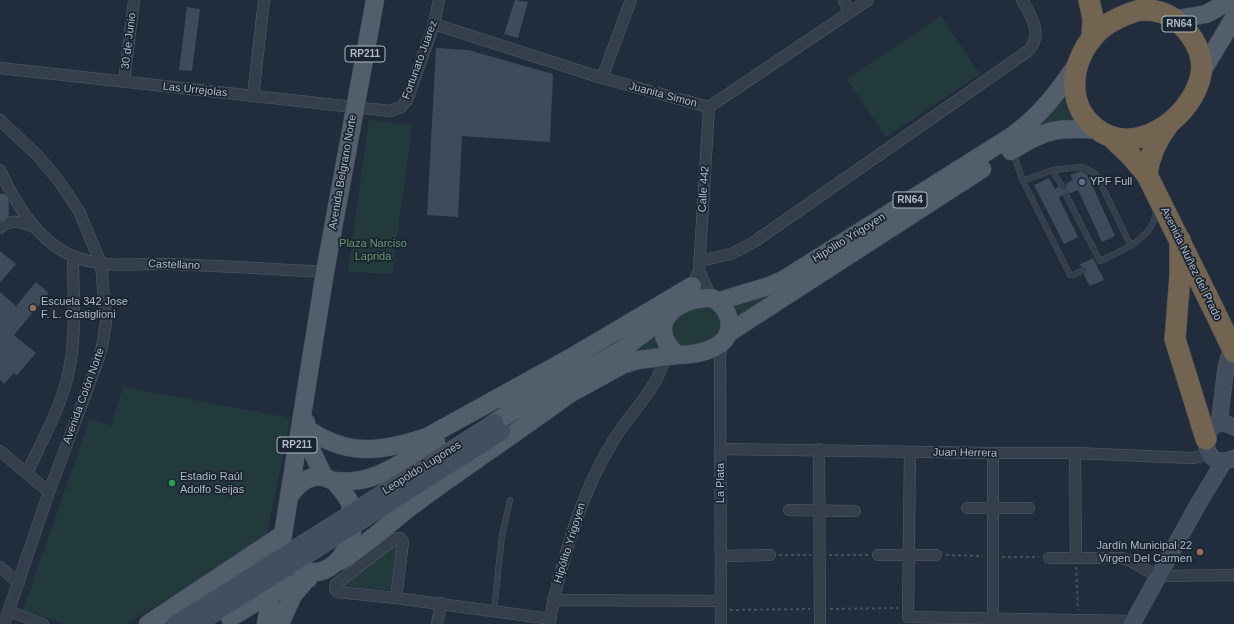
<!DOCTYPE html>
<html>
<head>
<meta charset="utf-8">
<style>
	body { margin:0 }
	canvas { display:block; background:#212d3c }
</style>
</head>
<body>
<canvas width="1234" height="624"></canvas>
<script>
const c = document.querySelector('canvas').getContext('2d');
c.lineJoin = 'round';
function paint(path, color) { c.fillStyle = color; c.fill(path, 'evenodd'); }
function stroke(path, color, width, dash) { c.strokeStyle = color; c.lineWidth = width; c.lineCap = dash ? 'butt' : 'round'; c.setLineDash(dash || []); c.stroke(path); }
function label(font, color, halo, rows, align = 'center') {
  c.font = font + ' Arial,sans-serif'; c.lineWidth = 3.5; c.setLineDash([]); c.textBaseline = 'middle'; c.strokeStyle = halo; c.fillStyle = color; for (const [text, x, y, turn = 0] of rows) {
    c.save(); c.translate(x, y); c.rotate((+turn || 0) * Math.PI / 180); c.textAlign = isNaN(turn) ? turn : align; if (halo) c.strokeText(text, 0, 0); c.fillText(text, 0, 0); c.restore();
  }
}
const green = new Path2D(`
	M941,16L980,74L886,137L847,79Z
	M1068,92L1081,121L1034,128Z
	M369,119L412,126L392,274L348,272Z
	M788,286L737,317L733,306Z
	M691,307H712L721,319V329L711,343L680,346C662,327 674,319 691,307Z
	M655,331L661,349L634,353L632,349Z
	M123,387L291,418L265,541L126,624H65L23,610L90,419L111,426Z
	M395,546L398,547L392,590L341,587Z`);
const building = new Path2D(`
	M515,0L528,2L518,38L504,34Z
	M187,7L200,9L192,71L179,70Z
	M436,48L468,50L553,74L550,142L462,136L458,217L427,215Z
	M1081,171L1087,174L1115,236L1102,242L1078,190L1070,193L1066,191L1059,198L1078,237L1064,244L1034,185L1049,178L1055,189L1058,187L1063,190L1066,188V184L1073,180L1070,175Z
	M0,251L16,264L0,283Z
	M1093,258L1104,280L1090,286L1084,275L1086,269L1079,265Z
	M36,282L49,293L14,335L36,353L17,375L14,373L4,384L0,380V292L16,306Z`);
const path = new Path2D(`
	M779,555H811
	M829,555H869
	M946,555L983,556
	M1002,557H1039
	M1076,567L1078,610
	M830,609L898,608
	M730,610L810,609`);
const lane = new Path2D(`
	M1013,153L1023,181L1052,170L1062,186
	M1052,170L1082,167L1096,174L1131,246
	M1023,181L1070,275H1073L1082,271
	M1066,195L1100,261C1122,251 1156,237 1156,209
	M494,610L502,536L510,500`);
const street = new Path2D(`
	M844,0L849,13
	M434,24L602,78L709,107L868,0
	M0,68L390,111L401,107L407,100L434,24L439,0
	M602,78L631,0
	M124,82L134,0
	M253,96L264,0
	M0,120L38,156L59,181L79,211L101,264L106,322L102,347L96,366L49,492L4,624
	M0,170C15,203 38,242 73,256C103,269 138,263 170,264C222,266 273,269 325,272
	M0,228C11,218 21,222 34,227
	M699,261L731,254L754,242L1028,51C1044,34 1031,17 1022,0
	M699,271L709,107
	M689,292L699,271L712,298
	M721,449L993,453H1075L1192,458L1199,457L1208,451
	M819,449L820,624
	M0,451L49,492
	M910,452L908,617L1133,621
	M1075,453L1076,558
	M27,473C42,441 60,409 68,375C77,337 73,295 73,256
	M967,508H1029
	M789,510L855,511
	M400,538L403,542L396,598L337,592L335,589L336,584L395,539Z
	M878,555H936
	M722,556L770,555
	M1049,558H1121C1135,560 1146,572 1159,576L1234,575
	M0,567L19,583
	M396,598L551,619
	M553,600L721,601
	M9,611L43,624
	M993,618V453
	M437,624L441,603
	M550,624C551,605 557,586 562,567C575,520 589,480 615,438C630,413 664,382 665,352
	M721,624L720,356L722,343`);
const secondary = new Path2D(`
	M0,202V214
	M1219,424L1226,367L1234,340
	M1234,427C1200,407 1195,476 1234,458
	M1132,624L1196,508L1224,461`);
const primary = new Path2D(`
	M1173,20L1206,14L1232,0
	M1201,73L1234,18
	M1011,151C1044,129 1059,127 1099,130
	M712,298C720,302 725,307 728,316C738,347 700,355 677,355C643,324 677,297 712,298Z
	M719,301L769,286L783,280L1012,136C1040,116 1058,92 1077,64
	M730,332L982,169
	M560,399L622,365L638,360L677,355
	M508,403L556,386
	M306,422L310,447L324,477
	M495,422L556,386L620,351L669,314
	M306,428C347,457 381,452 427,437L572,357L692,286
	M334,481C340,488 346,494 350,503C366,546 316,607 281,547L325,272L375,0
	M289,497C297,485 308,474 324,477C328,478 331,481 335,481C347,482 360,481 372,477C394,470 416,454 436,442
	M340,561C368,544 391,521 417,502C467,465 519,431 569,394
	M230,618L271,593L308,579
	M148,624L282,535
	M266,624L273,585
	M280,624L293,595L307,579`);
const highway = new Path2D(`
	M1089,0L1093,18L1092,38
	M1140,10C1145,10 1151,10 1155,11C1181,15 1206,48 1201,74C1194,114 1142,155 1103,133C1062,109 1069,56 1102,28C1114,19 1126,14 1140,10Z
	M1111,137L1131,156L1147,175L1213,308
	M1147,175C1149,156 1156,141 1168,125
	M1180,240V275L1175,339L1206,439`);
const secondaryBridge = new Path2D(`
	M175,624L495,422
	M198,624L502,432`);
const highwayBridge = new Path2D(`
	M1213,308L1234,352`);
const markers = [
	[1082,182,4,"#5c6f8a"],
	[33,308,4,"#8d6e63"],
	[172,483,4,"#2e9e5b"],
	[1200,552,4,"#8d6e63"]
];
const shields = [
	[1179,24,34],
	[365,54,40],
	[910,200,34],
	[297,445,40]
];
const shieldNames = [
	["RN64",1179,24],
	["RP211",365,54],
	["RN64",910,200],
	["RP211",297,445]
];
const streetNames = [
	["30 de Junio",129,41,-83],
	["Fortunato Juarez",420,60,-70],
	["Las Urrejolas",195,90,6],
	["Juanita Simon",663,95,15],
	["Avenida Belgrano Norte",343,172,-80],
	["Calle 442",704,189,-86],
	["Hipólito Yrigoyen",849,238,-32],
	["Avenida Nuñez del Prado",1191,264,64],
	["Castellano",174,265,2],
	["Avenida Colón Norte",84,396,-70],
	["Juan Herrera",965,453,1],
	["Leopoldo Lugones",422,468,-32],
	["La Plata",721,483,-90],
	["Hipólito Yrigoyen",570,543,-73]
];
const poiNames = [
	["YPF Full",1090,182],
	["Escuela 342 Jose",41,302],
	["F. L. Castiglioni",41,315],
	["Estadio Raúl",180,477],
	["Adolfo Seijas",180,490],
	["Jardín Municipal 22",1192,546,"right"],
	["Virgen Del Carmen",1192,559,"right"]
];
const parkNames = [
	["Plaza Narciso",373,244],
	["Laprida",373,257]
];
paint(green, '#233a3d');
paint(building, '#3d4b5b');
stroke(lane, '#535d6a', 6);
stroke(street, '#535d6a', 12);
stroke(secondary, '#535d6a', 17);
stroke(primary, '#3e4855', 19);
stroke(highway, '#404a57', 22);
stroke(path, '#3e5657', 2, [3, 3]);
stroke(lane, '#353f4c', 5.5);
stroke(street, '#353f4c', 11);
stroke(secondary, '#434e5f', 16);
stroke(primary, '#535e6c', 18);
stroke(highway, '#726451', 21);
stroke(secondaryBridge, '#535d6a', 17, []);
stroke(highwayBridge, '#404a57', 22, []);
stroke(secondaryBridge, '#434e5f', 16);
stroke(highwayBridge, '#726451', 21);
for (const [x, y, r, color] of markers) { const dot = new Path2D(); dot.arc(x, y, r, 0, 2 * Math.PI); c.fillStyle = color; c.fill(dot); stroke(dot, '#1a2431', 1.5); }
for (const [x, y, w] of shields) { const box = new Path2D(); box.roundRect(x - w / 2, y - 8, w, 16, 3); c.fillStyle = '#1a2431'; c.fill(box); stroke(box, '#b0bac8', 1); }
label('bold 10px', '#b0bac8', null, shieldNames);
label('11px', '#b0bac8', '#1a2431', streetNames);
label('11px', '#b0bac8', '#1a2431', poiNames, 'left');
label('11px', '#669a70', '#1a2431', parkNames);
</script>
</body>
</html>
